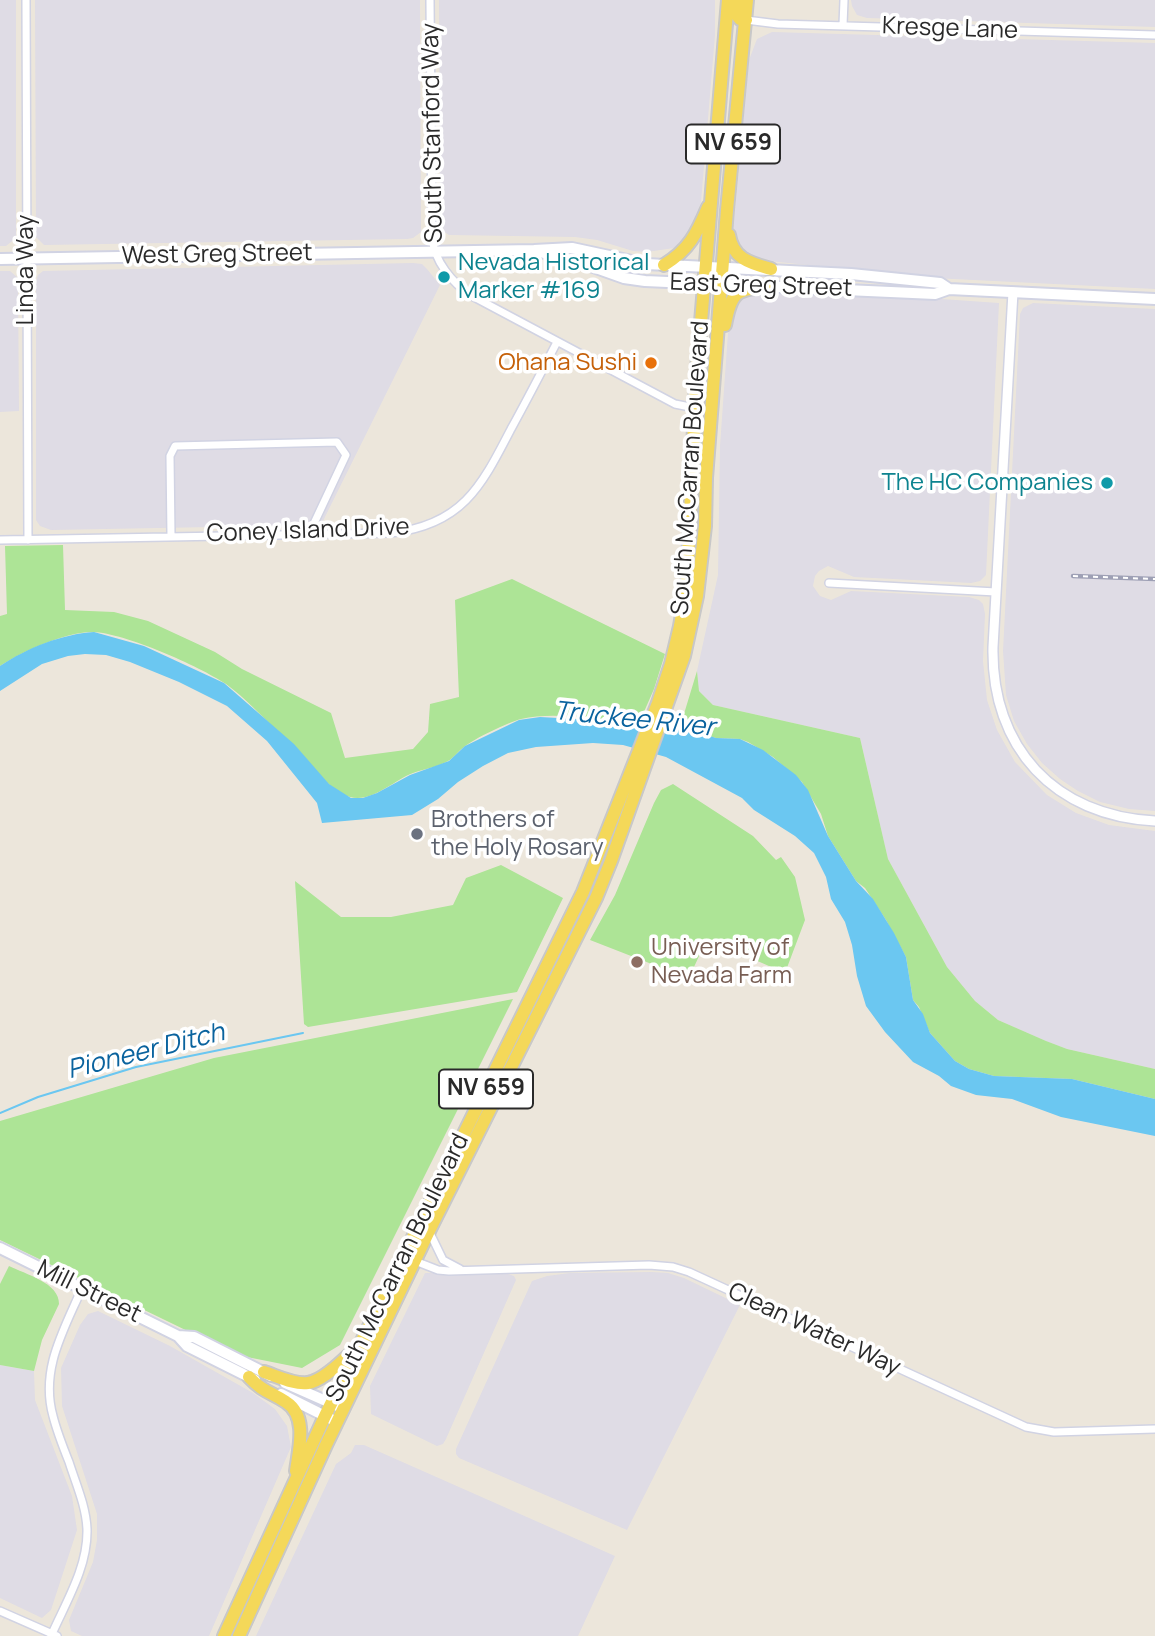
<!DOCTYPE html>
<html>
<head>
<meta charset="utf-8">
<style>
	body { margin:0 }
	canvas { display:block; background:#ece6db }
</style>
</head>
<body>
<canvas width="1155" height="1636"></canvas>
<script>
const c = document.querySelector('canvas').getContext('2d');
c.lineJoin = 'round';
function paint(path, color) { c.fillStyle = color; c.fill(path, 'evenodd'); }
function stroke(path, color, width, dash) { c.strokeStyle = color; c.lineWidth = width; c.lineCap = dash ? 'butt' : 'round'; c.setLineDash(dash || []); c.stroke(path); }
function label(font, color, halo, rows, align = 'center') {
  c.font = font + ' Manrope,sans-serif'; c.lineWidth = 7; c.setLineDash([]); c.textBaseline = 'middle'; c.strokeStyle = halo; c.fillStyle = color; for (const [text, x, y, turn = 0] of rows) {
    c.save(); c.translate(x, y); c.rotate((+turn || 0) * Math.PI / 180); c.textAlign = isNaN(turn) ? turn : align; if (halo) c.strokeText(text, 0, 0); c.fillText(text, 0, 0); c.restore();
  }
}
const industrial = new Path2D(`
	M0,0H16V238L6,246H0Z
	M35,0H420L421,232L413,238L407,239L44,245L36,237Z
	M439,0H715V35L701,202L694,225L684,238L674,248L647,252L633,251L597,240L575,237L449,235L443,231L440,215Z
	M851,0H1155V27L867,18L857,15L852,6Z
	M772,32L1155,43V289L933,278L750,259L733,240V233L749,60L757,39Z
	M413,263L422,264L427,269L440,285L321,525L51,530L40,526L36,520V281L38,275L43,271Z
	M0,271H10L18,278L19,411L0,412Z
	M760,291L884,295L999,303L986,575L980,581L971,583L854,577L828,566L819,571L815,576L813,586L820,596L831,600L851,591L969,597L979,600L983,604L985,614L983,661L987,700L997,730L1015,762L1047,795L1076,813L1109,825L1155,831V1069L1067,1049L1048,1042L998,1020L975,1001L947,967L888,859L860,738L713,705L699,691L697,671L718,575L720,446L729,319L735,299Z
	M1033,303L1155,309V811L1129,809L1100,802L1078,791L1060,779L1042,763L1027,744L1014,721L1006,695L1003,651L1020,314L1023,308Z
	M652,1272L668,1273L684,1278L740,1305L627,1530L459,1458L456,1454V1449L532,1281L547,1276L570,1273Z
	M425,1273L508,1274L514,1276L516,1280L446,1439L443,1444L437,1446L371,1414L370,1386Z
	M98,1311L170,1346L253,1393L275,1409L287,1426L291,1447L209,1636H82L71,1631L69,1620L93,1562L97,1540V1514L62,1406L61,1368L80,1325L88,1314Z
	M0,1365L34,1371L35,1400L72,1496L77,1530L51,1610L42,1618L0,1598Z
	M355,1445H364L615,1556L578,1636H256L336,1464L351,1453Z`);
const green = new Path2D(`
	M63,545L65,610L114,612L148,621L215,652L242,669L331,713L345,758L413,749L428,732L430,704L459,697L455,600L512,579L665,654L654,689L640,721L623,717L616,720C586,718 550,712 521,719C507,723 475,738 464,747C458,751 454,758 448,761C438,767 424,769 413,773C394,780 372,803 350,797C331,793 295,749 280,734C263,717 245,698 226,684C199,666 125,633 93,632C67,631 21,652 0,666V616L7,614L5,546Z
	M697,671L699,691L713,705L860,738L888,859L947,967L975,1001L998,1020L1046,1041L1067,1049L1155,1069V1099L1072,1079L994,1076L969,1069L955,1061L930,1033L919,1007L913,1000L906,957L886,920L865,888L856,881L828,836L821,814L802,782L773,757L748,742L740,739L716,738L680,727Z
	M673,784L753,836L776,860L781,857L795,877L805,920L785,973L707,939L687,982L667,970L590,940L615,895L654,803L661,790Z
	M501,865L563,898L517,992L308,1027L304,1024L295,881L341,917H391L453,905L466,878Z
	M513,999L340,1345L302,1368L237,1355L0,1240V1121L214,1058Z
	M9,1266C25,1274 60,1283 59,1304L42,1340L34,1371L0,1365V1284Z`);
const water = new Path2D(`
	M94,632L144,646L224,683L294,744L329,784L351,798H363L377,793L410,775L449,761L465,746L519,720L540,717L610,721L623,717L674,724L716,738L740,739L763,750L796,775L808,790L828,836L856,881L873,899L894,933L906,957L913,1000L923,1014L930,1033L955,1061L969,1069L994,1076L1072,1079L1155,1099V1136L1061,1117L1012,1099L976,1095L951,1086L939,1076L913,1062L885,1032L866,1006L857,976L852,945L845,922L831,899L826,877L814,853L795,836L754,810L742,798L666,757L623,745L593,743L536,747L508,753L483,766L458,782L438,799L412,815L322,823L317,803L267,741L227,706L179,682L130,662L106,655L85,654L68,656L42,664L0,691V666C27,648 62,634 94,632Z`);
const stream = new Path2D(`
	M0,1113L38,1097L136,1067L303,1033`);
const minor = new Path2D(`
	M26,0L28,540
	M430,0L432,237C434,261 452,283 472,296L675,404L695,408
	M746,20L778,24L1155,35
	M843,25L844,0
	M171,536L170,456L175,446L337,442L346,455L309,534
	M0,540L391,533C462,525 481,487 511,429C527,400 542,371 557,342
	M829,583L996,592
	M429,1231L443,1260L460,1269
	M415,1261L438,1270L449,1271L649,1265L673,1267L689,1272L1026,1427L1054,1432L1155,1429
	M0,1611L57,1636
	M51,1636C66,1602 88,1567 87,1529C86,1506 76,1484 69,1462C63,1447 57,1432 53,1416C40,1369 64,1330 82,1288`);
const tertiary = new Path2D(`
	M1013,292L993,647C991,748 1055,816 1155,821`);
const secondary = new Path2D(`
	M540,252L579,262L624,278L645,281L935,294L949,289L1155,299
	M0,259L534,250L572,248L646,264L851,274L940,283L949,289
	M0,1248L178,1336L187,1346L255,1380
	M178,1336L194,1337L271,1376
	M285,1383L344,1409
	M281,1394L333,1420`);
const primary = new Path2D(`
	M737,0L736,14L740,19L746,20
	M729,235C733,259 750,263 771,269
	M664,265C689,250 697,233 708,207
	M725,325C731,292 736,288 770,287
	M264,1372C277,1376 294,1385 308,1383C322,1381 345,1359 354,1350
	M249,1377C264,1393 270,1391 286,1402C308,1416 299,1449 296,1471
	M224,1636L325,1416L583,892L658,703L671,664L680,626L687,584L696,382L728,0
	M239,1636L326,1445L429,1231L596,898L611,861L684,656L697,596L705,526L706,478L727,210L747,0`);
const rail = new Path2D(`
	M1073,576L1155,579`);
const markers = [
	[444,277,7,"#0f9aa8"],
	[651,363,7,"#e8710a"],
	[1107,483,7,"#0f9aa8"],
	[417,834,7,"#6b7280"],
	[637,962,7,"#8d6e63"]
];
const shields = [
	[733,144,94],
	[486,1089,94]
];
const shieldNames = [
	["NV 659",733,144],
	["NV 659",486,1089]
];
const streetNames = [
	["Kresge Lane",950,29,2],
	["South Stanford Way",433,133,-91],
	["West Greg Street",217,255,-1],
	["Linda Way",26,270,-90],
	["East Greg Street",761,286,2],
	["South McCarran Boulevard",691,468,-86],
	["Coney Island Drive",308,531,-2],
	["South McCarran Boulevard",398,1268,-64],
	["Mill Street",89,1292,26],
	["Clean Water Way",814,1330,25]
];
const cultureNames = [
	["Nevada Historical",458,263],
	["Marker #169",458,291],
	["The HC Companies",1093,483,"right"]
];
const foodNames = [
	["Ohana Sushi",637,363]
];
const worshipNames = [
	["Brothers of",431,820],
	["the Holy Rosary",431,848]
];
const educationNames = [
	["University of",651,948],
	["Nevada Farm",651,976]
];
const waterNames = [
	["Truckee River",634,720,6],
	["Pioneer Ditch",146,1052,-14]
];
paint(industrial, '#dfdce5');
paint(green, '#ade496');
paint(water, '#6bc7f1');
stroke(stream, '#6bc7f1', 2);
stroke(minor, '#d1d3e3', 10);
stroke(tertiary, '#d1d3e3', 12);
stroke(secondary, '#d1d3e3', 14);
stroke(primary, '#c8c8c8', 16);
stroke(minor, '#fff', 7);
stroke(tertiary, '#fff', 9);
stroke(secondary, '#fff', 10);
stroke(primary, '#f4d859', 12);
stroke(rail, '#9ea0b5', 4.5);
stroke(rail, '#fff', 2, [5]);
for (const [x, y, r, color] of markers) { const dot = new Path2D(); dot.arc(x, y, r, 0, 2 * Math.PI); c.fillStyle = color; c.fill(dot); stroke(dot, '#fff', 2.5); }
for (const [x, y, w] of shields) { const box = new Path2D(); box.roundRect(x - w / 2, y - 19.5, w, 39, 5); c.fillStyle = '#fff'; c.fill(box); stroke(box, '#2a2a2a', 2); }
label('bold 23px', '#2a2a2a', null, shieldNames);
label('24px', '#2a2a2a', '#fff', streetNames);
label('24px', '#0d838f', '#fff', cultureNames, 'left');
label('24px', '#c56008', '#fff', foodNames, 'right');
label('24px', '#5b616d', '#fff', worshipNames, 'left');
label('24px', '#785e54', '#fff', educationNames, 'left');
label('italic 26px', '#0a639e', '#fff', waterNames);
</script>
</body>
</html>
